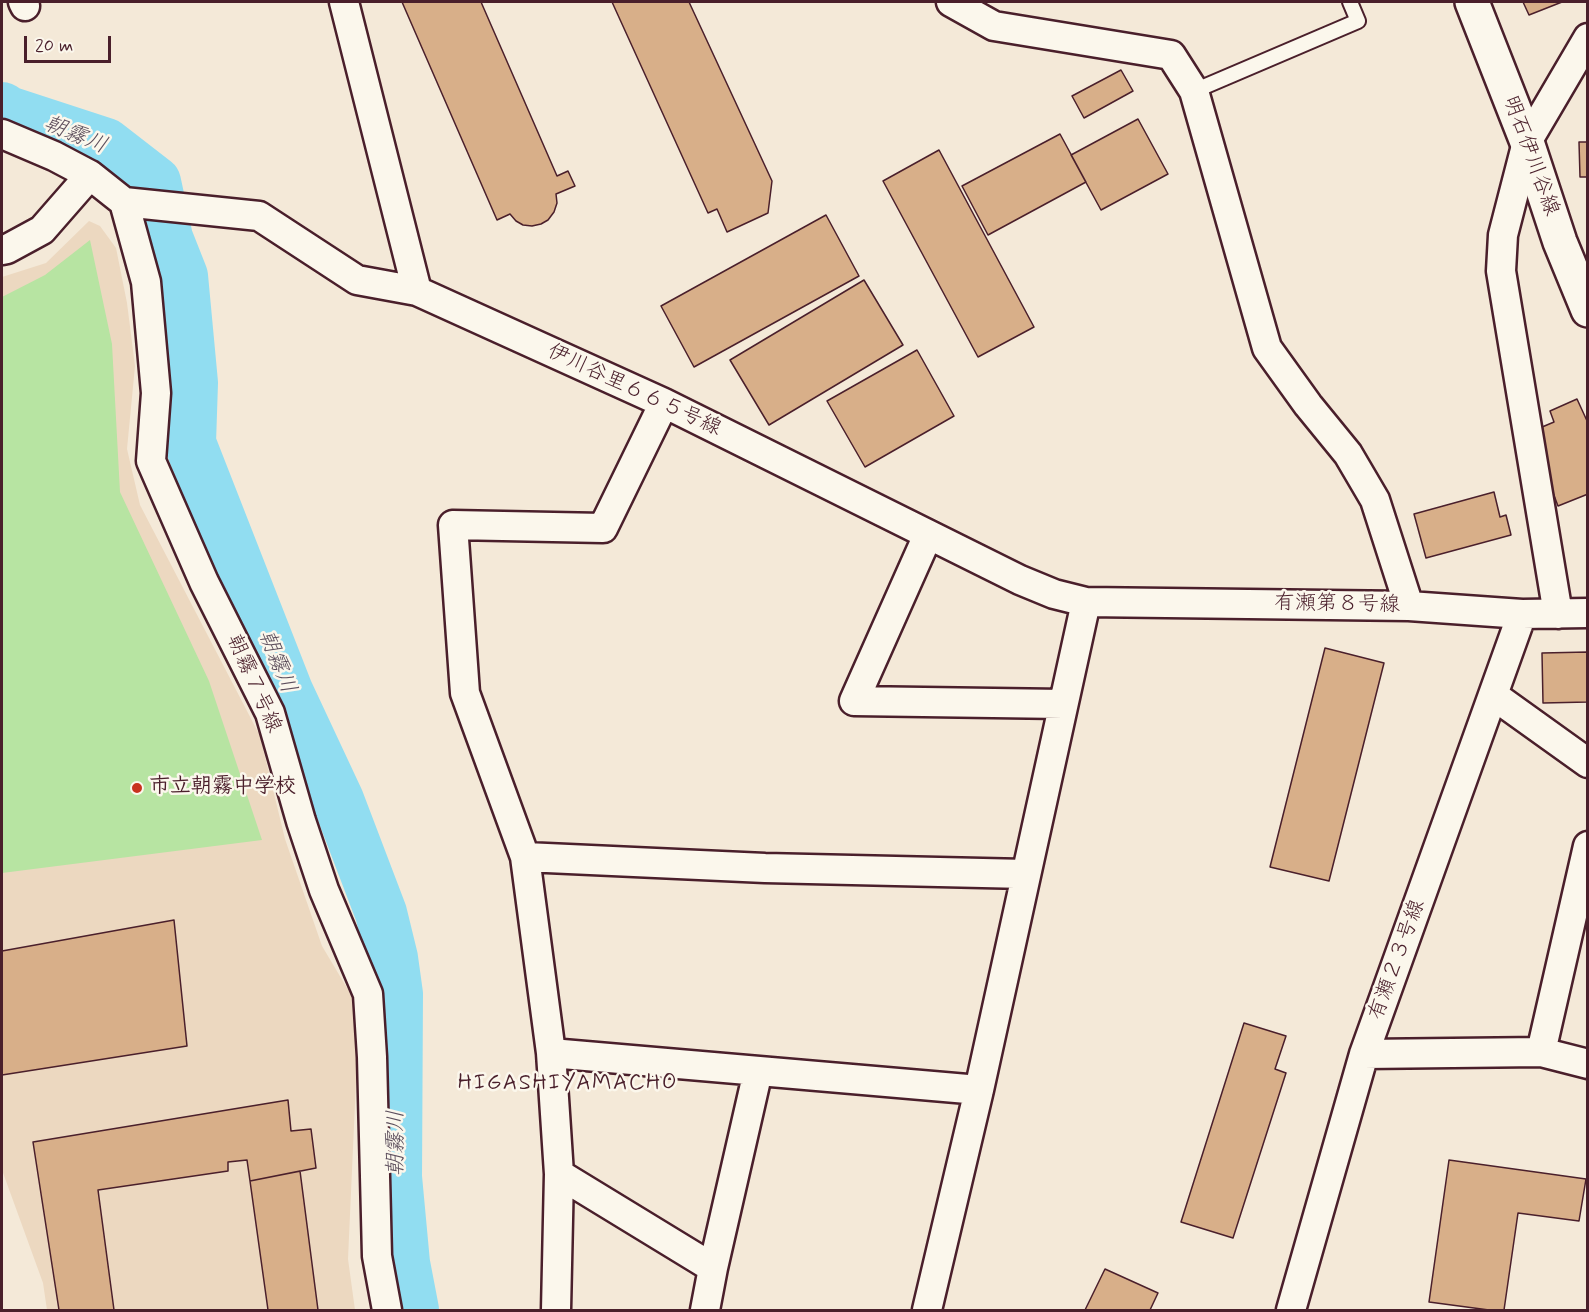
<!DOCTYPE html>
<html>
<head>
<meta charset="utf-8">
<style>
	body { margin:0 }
	#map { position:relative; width:1589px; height:1312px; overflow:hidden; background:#f4e9d8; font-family:Mynerve,sans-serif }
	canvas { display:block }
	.frame { position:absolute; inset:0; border:3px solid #4a1f2b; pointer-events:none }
	.scale { position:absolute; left:24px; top:36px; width:87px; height:27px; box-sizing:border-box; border:3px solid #4a1f2b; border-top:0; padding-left:8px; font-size:18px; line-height:21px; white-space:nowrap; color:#4a1f2b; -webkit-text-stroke:4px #fbf7ec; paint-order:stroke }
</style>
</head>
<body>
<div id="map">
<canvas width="1589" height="1312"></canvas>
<div class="frame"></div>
<div class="scale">20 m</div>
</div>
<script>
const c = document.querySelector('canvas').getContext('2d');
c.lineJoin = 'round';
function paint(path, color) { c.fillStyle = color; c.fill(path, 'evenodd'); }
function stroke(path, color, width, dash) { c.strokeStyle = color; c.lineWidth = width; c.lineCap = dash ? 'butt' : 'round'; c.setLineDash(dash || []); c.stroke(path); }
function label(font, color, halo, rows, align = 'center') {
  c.font = font + ' Mynerve,"Klee One",sans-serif'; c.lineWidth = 5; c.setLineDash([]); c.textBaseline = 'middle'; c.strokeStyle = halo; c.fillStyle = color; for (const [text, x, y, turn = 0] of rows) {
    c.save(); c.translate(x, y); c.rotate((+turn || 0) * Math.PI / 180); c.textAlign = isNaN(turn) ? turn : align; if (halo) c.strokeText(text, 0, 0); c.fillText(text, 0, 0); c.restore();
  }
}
const built = new Path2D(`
	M89,221L100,226L116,248L127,303L135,366L127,449L140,505L260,736L285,839L322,946L353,998L358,1037L348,1259L355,1310H47L43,1283L2,1170V277L46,263Z`);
const green = new Path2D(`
	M90,240L112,344L120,492L209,681L262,840L2,873V297L45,275Z`);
const river = new Path2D(`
	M2,108L8,112L106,144L155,182L167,238L182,276L192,383L190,443L287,691L338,800L381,913L392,958L397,994L396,1177L404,1263L413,1310`);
const building = new Path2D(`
	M402,2H481L557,176L568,171L575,186L556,194L557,203L554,212L548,220L541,224L532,226L523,225L516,221L510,214L497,220Z
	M612,2H689L772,181L768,213L727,232L717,209L708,213Z
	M1523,2H1562L1529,15Z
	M1121,70L1133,91L1084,118L1072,96Z
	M1138,119L1168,174L1101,210L1071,155Z
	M1060,134L1086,182L988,235L962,186Z
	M1579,142H1588V177H1580Z
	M939,150L1034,327L978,357L883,181Z
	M826,215L859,276L694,367L661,306Z
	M864,280L903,345L769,425L730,360Z
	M917,350L954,416L865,467L827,401Z
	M1577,399L1588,423V494L1558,506L1539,456L1535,430L1554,422L1550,411Z
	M1494,492L1500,517L1506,515L1511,535L1426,558L1414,514Z
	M1325,648L1384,663L1329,881L1270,867Z
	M1588,652V702L1543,703L1542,653Z
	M174,920L187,1046L2,1075V951Z
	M1244,1023L1286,1036L1275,1069L1286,1073L1233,1238L1181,1222Z
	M288,1100L291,1131L311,1129L316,1168L250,1181L247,1160L228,1162V1171L98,1190L114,1310H59L33,1142Z
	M1449,1160L1586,1179L1579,1221L1518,1213L1504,1310H1489L1429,1302Z
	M300,1171L318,1310H268L250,1181Z
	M1105,1269L1158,1293L1150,1310H1085Z`);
const lane = new Path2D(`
	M1194,91L1358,21L1350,2`);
const street = new Path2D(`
	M23,2L25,6
	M344,2L417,291
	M951,2L994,26L1171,55L1194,91L1267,348L1308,405L1348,454L1375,500L1409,606
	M2,134L54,156L90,175L124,202L146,282L156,393L151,461L204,582L270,713L301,821L324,890L368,994L372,1057L377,1256L387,1310
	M124,202L259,216L357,280L417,291L664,403L1020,580L1054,594L1086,602L1409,606L1522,614L1588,613
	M2,250L7,249L42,230L90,175
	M928,535L854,701L1063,704
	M1558,614L1501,271L1503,235L1527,142L1588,38
	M1493,695L1588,763
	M525,857L765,868L1026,874
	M1541,1052L1588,846
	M551,1053L979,1090
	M1364,1054L1541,1052L1588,1064
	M559,1174L713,1268L705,1310
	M713,1268L758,1071
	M556,1310L559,1174L551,1053L525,857L465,693L453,525L603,528L664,403
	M927,1310L979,1090L1086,602
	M1291,1310L1364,1054L1522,614`);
const secondary = new Path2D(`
	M1472,2L1527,142L1560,242L1588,310`);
const markers = [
	[137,788,6,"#c8321e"]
];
const streetNames = [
	["明石伊川谷線",1530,156,70],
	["伊川谷里６６５号線",634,391,25],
	["有瀬第８号線",1337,605,1],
	["朝霧７号線",253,684,66],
	["有瀬２３号線",1398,960,-70]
];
const poiNames = [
	["市立朝霧中学校",149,788]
];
const waterNames = [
	["朝霧川",75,136,22],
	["朝霧川",276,662,68],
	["朝霧川",397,1143,-90]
];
const neighbourhoodNames = [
	["HIGASHIYAMACHO",568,1084]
];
paint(built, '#ecd8c0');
paint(green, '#b7e4a2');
stroke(river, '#91ddf1', 52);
paint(building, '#d8af89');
stroke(building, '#4a1f2b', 1.5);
stroke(lane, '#4a1f2b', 18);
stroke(street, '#4a1f2b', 33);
stroke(secondary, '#4a1f2b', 38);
stroke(lane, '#fbf7ec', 14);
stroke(street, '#fbf7ec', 28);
stroke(secondary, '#fbf7ec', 33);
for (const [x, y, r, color] of markers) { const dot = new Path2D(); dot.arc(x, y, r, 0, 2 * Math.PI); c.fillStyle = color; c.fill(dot); stroke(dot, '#fbf7ec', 2); }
label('21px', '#4a1f2b', '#fbf7ec', streetNames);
label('bold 21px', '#4a1f2b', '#fbf7ec', poiNames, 'left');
label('italic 22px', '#5c4e5c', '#fbf7ec', waterNames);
c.letterSpacing = '1.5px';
label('22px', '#4a1f2b', '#fbf7ec', neighbourhoodNames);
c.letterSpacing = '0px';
</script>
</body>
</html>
